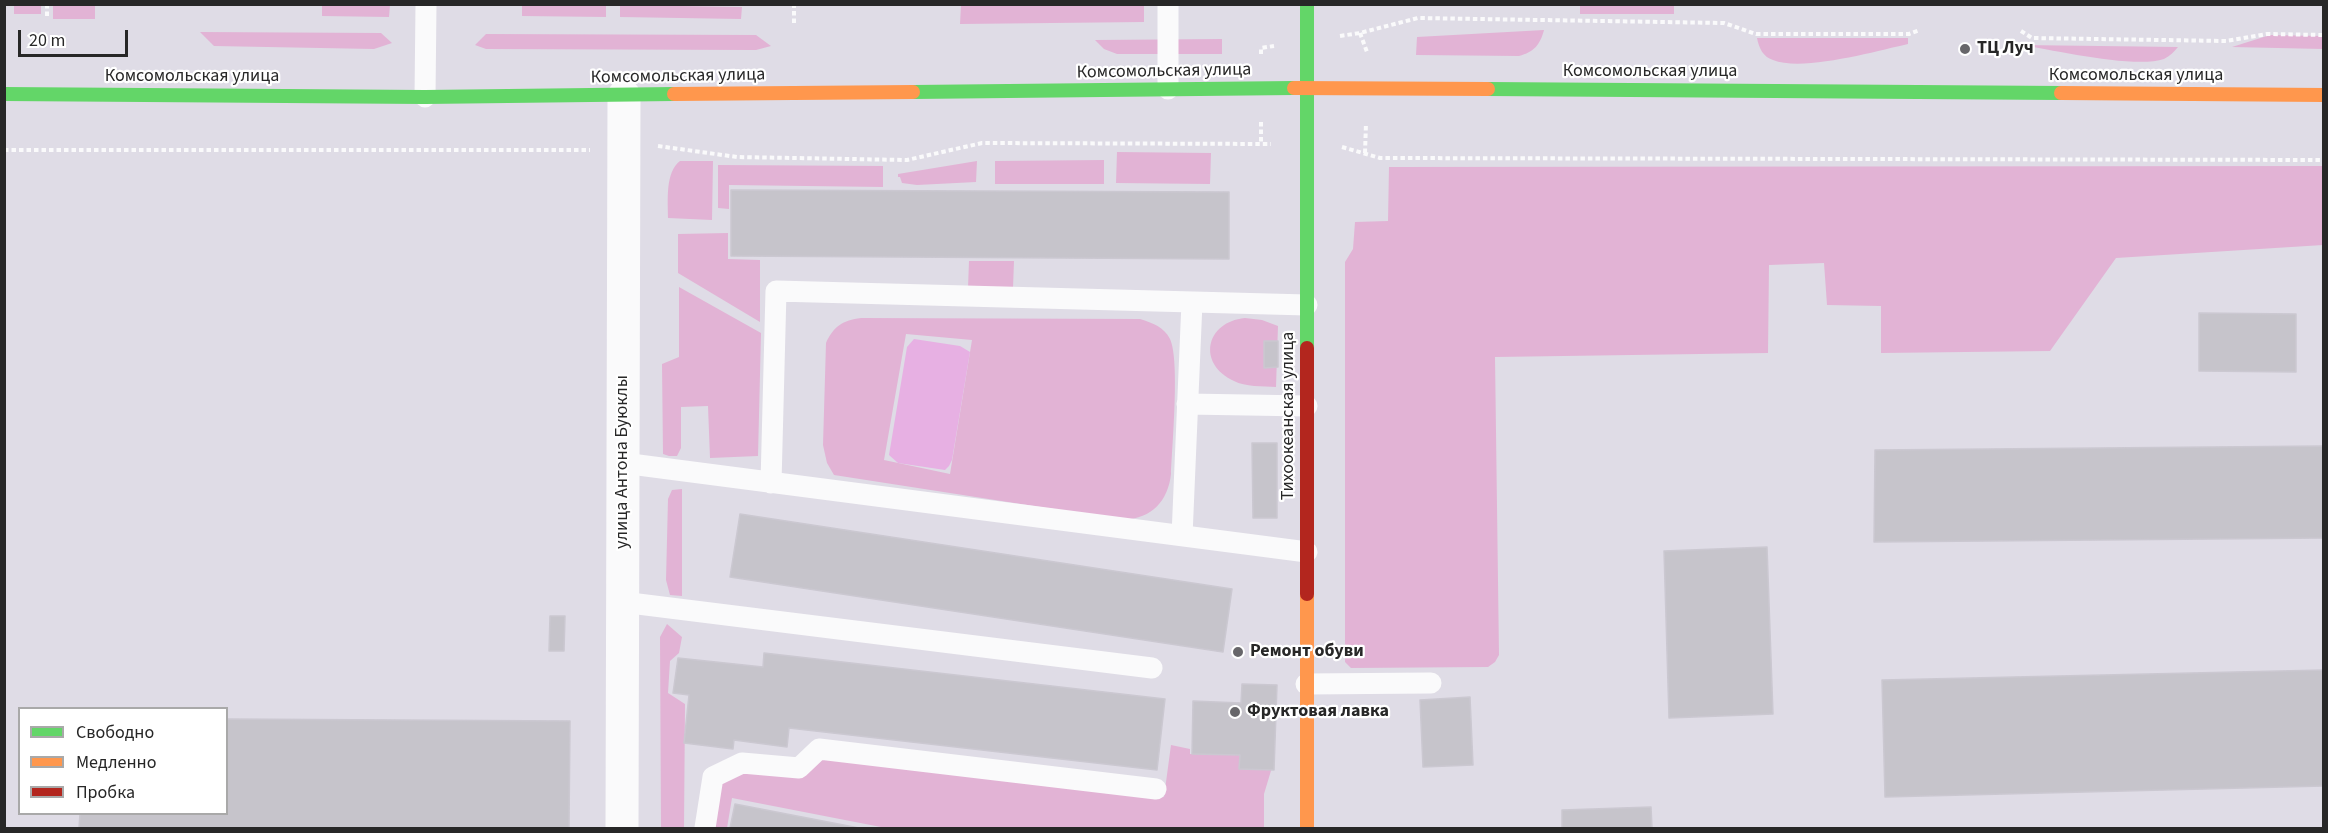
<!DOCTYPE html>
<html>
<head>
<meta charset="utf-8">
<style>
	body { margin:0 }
	#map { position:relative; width:2328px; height:833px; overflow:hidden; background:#dfdce6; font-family:"Source Sans 3",sans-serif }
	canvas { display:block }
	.frame { position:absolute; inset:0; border:6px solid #272727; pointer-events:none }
	.legend { position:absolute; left:18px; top:707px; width:210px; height:108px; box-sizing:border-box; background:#fff; border:2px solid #a9a9a9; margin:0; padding:8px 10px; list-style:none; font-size:18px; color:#272727 }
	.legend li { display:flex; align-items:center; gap:12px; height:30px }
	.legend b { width:30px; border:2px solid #a9a9a9 }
	.scale { position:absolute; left:18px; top:30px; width:110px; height:27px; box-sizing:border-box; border:3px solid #272727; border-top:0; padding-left:8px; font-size:18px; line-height:21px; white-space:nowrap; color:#272727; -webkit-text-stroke:4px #fff; paint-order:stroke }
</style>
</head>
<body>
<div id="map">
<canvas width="2328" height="833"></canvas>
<div class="frame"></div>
<ul class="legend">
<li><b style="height:8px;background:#63d668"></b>Свободно</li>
<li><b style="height:8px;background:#ff974d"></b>Медленно</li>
<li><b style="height:8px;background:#b3261e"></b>Пробка</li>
</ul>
<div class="scale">20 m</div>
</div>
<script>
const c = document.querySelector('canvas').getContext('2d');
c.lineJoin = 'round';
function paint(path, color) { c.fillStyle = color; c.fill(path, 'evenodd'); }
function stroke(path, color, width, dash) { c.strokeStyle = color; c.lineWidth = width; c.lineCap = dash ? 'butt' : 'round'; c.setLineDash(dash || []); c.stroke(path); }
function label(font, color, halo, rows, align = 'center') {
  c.font = font + ' "Source Sans 3",sans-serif'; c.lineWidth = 4.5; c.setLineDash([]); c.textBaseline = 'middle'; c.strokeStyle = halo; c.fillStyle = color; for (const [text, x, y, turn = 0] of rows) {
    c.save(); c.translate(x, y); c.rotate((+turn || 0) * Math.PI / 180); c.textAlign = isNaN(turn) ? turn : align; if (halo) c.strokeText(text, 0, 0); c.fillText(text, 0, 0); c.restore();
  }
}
const green = new Path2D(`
	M14,5H41V14H14Z
	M53,5L95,6V19H53Z
	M322,5H390L389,17L322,16Z
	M522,5H606V17L522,16Z
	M620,5L742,7L741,19L620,17Z
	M961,5H1144V22L960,24Z
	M1580,5H1674V14H1580Z
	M1544,30C1540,45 1534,52 1519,56L1416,55L1417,37Z
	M200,32L381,33L392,43L374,49L214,46Z
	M486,34L756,35L771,46L756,50L486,49L475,45Z
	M2270,35L2323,36V49L2232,47Z
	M1757,38H1908V44C1876,51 1803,72 1773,60C1763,57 1759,48 1757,38Z
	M1222,39V54H1117L1104,49L1095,40Z
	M2021,45L2178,47C2174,52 2170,56 2164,59C2135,69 2054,50 2021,45Z
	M1117,152L1211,153L1210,184L1116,183Z
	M1104,160V184H995V161Z
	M680,161H713L712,220L668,218C668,201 665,172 680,161Z
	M977,161L976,182L917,185L902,183L900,177H898V174Z
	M718,165L883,166V187L729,185V209L718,208Z
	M2323,166V245L2116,258L2050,351L1881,353V306L1827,305L1824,263L1769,265L1768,353L1495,357L1499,655L1495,662L1488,667L1351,668L1345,662V262L1353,249L1355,222L1388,221L1389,167Z
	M728,233V259L760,260V322L678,273V234Z
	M969,261H1014L1013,288H968Z
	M679,287L761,333L758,456L710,458L708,406L681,407V448L677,456H669L663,454L662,364L679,357Z
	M861,318L1140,319C1153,323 1164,327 1170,339C1180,360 1172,447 1171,474C1168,501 1152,518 1124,520L834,475L827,463L823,445L826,343C833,327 843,320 861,318ZM906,334L972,340L950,474L884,460Z
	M1245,318L1262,320L1278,326L1276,387C1263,386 1245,387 1234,381C1197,364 1205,322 1245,318Z
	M682,489V596L670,595L666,580L668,499L672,490Z
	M667,624L682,637L679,653L670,661L668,693L685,704L684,828H661L660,637Z
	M1171,745L1190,749V754H1247L1273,764L1264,794V828H886L732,798L727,828H711L718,782L741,769L821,756L1164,797Z`);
const pitch = new Path2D(`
	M914,339L960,346L970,352L952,460L949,466L945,470L898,463L889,455L907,347Z`);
const building = new Path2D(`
	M731,190L1229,192V259L731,256Z
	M2199,313L2296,314V372L2199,371Z
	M1264,341H1278V367L1264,368Z
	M1252,443H1277V518H1253Z
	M2324,446V538L1874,542L1875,450Z
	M740,514L1232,589L1223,652L730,577Z
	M1767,547L1773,714L1669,718L1664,551Z
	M550,616H565L564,651H549Z
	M764,653L1165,699L1157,770L789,728L787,747L734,740L733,749L684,743L689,695L673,693L678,658L763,667Z
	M2324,670V786L1885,797L1882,680Z
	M1242,684L1277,685L1274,770L1239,769L1240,755L1192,754L1193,701L1241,703Z
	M1470,697L1473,765L1423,767L1420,700Z
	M226,719L570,721L569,828H79L80,814H226Z
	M735,804L859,828H730Z
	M1651,807L1652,828H1562V810Z`);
const path = new Path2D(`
	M47,4V19
	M794,23V4
	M2021,31L2032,38L2226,41L2267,34L2324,35
	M1360,33L1367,52
	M1340,36L1360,33L1418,18L1724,23L1756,34H1909L1920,30
	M1261,54V48L1274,46
	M1261,122V144
	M658,146L737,157L907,160L982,143L1271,144
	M1342,147L1380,158L2324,160
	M4,150H590
	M1365,153L1366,123`);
const lane = new Path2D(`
	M1168,89V4
	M425,97L426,4
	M1187,404L1307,406
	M623,463L1307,552
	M771,483L776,291L1307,305
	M1182,536L1192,302
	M622,602L1152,668
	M1306,684L1431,683
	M705,828L713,777L742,763L799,768L819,749L1156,789`);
const street = new Path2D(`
	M622,828L624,96`);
const fast = new Path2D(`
	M1307,4V348
	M1488,89L2061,93
	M913,92L1294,88
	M4,94L425,97L674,94`);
const slow = new Path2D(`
	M1294,88L1488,89
	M2061,93L2324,95
	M674,94L913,92
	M1307,594V828`);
const jam = new Path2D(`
	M1307,348V594`);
const markers = [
	[1965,49,6,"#67666a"],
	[1238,652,6,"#67666a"],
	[1235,712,6,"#67666a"]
];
const poiNames = [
	["ТЦ Луч",1977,49],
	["Ремонт обуви",1250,652],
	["Фруктовая лавка",1247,712]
];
const streetNames = [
	["Комсомольская улица",1164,72,-1],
	["Комсомольская улица",1650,72],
	["Комсомольская улица",2136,76],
	["Комсомольская улица",192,77],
	["Комсомольская улица",678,77,-1],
	["Тихоокеанская улица",1289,416,-90],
	["улица Антона Буюклы",623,462,-90]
];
paint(green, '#e2b3d5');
paint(pitch, '#e7b0e3');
paint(building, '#c6c4cb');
stroke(building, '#cbc8d1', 1.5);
stroke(path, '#fafafb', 4, [4.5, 3]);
stroke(lane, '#fafafb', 21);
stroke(street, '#fafafb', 33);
stroke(fast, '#63d668', 14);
stroke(slow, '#ff974d', 14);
stroke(jam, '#b3261e', 14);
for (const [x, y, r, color] of markers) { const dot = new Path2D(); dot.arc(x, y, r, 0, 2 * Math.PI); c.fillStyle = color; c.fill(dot); stroke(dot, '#fff', 2); }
label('bold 18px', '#272727', '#fff', poiNames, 'left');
label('18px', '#272727', '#fff', streetNames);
</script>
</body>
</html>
